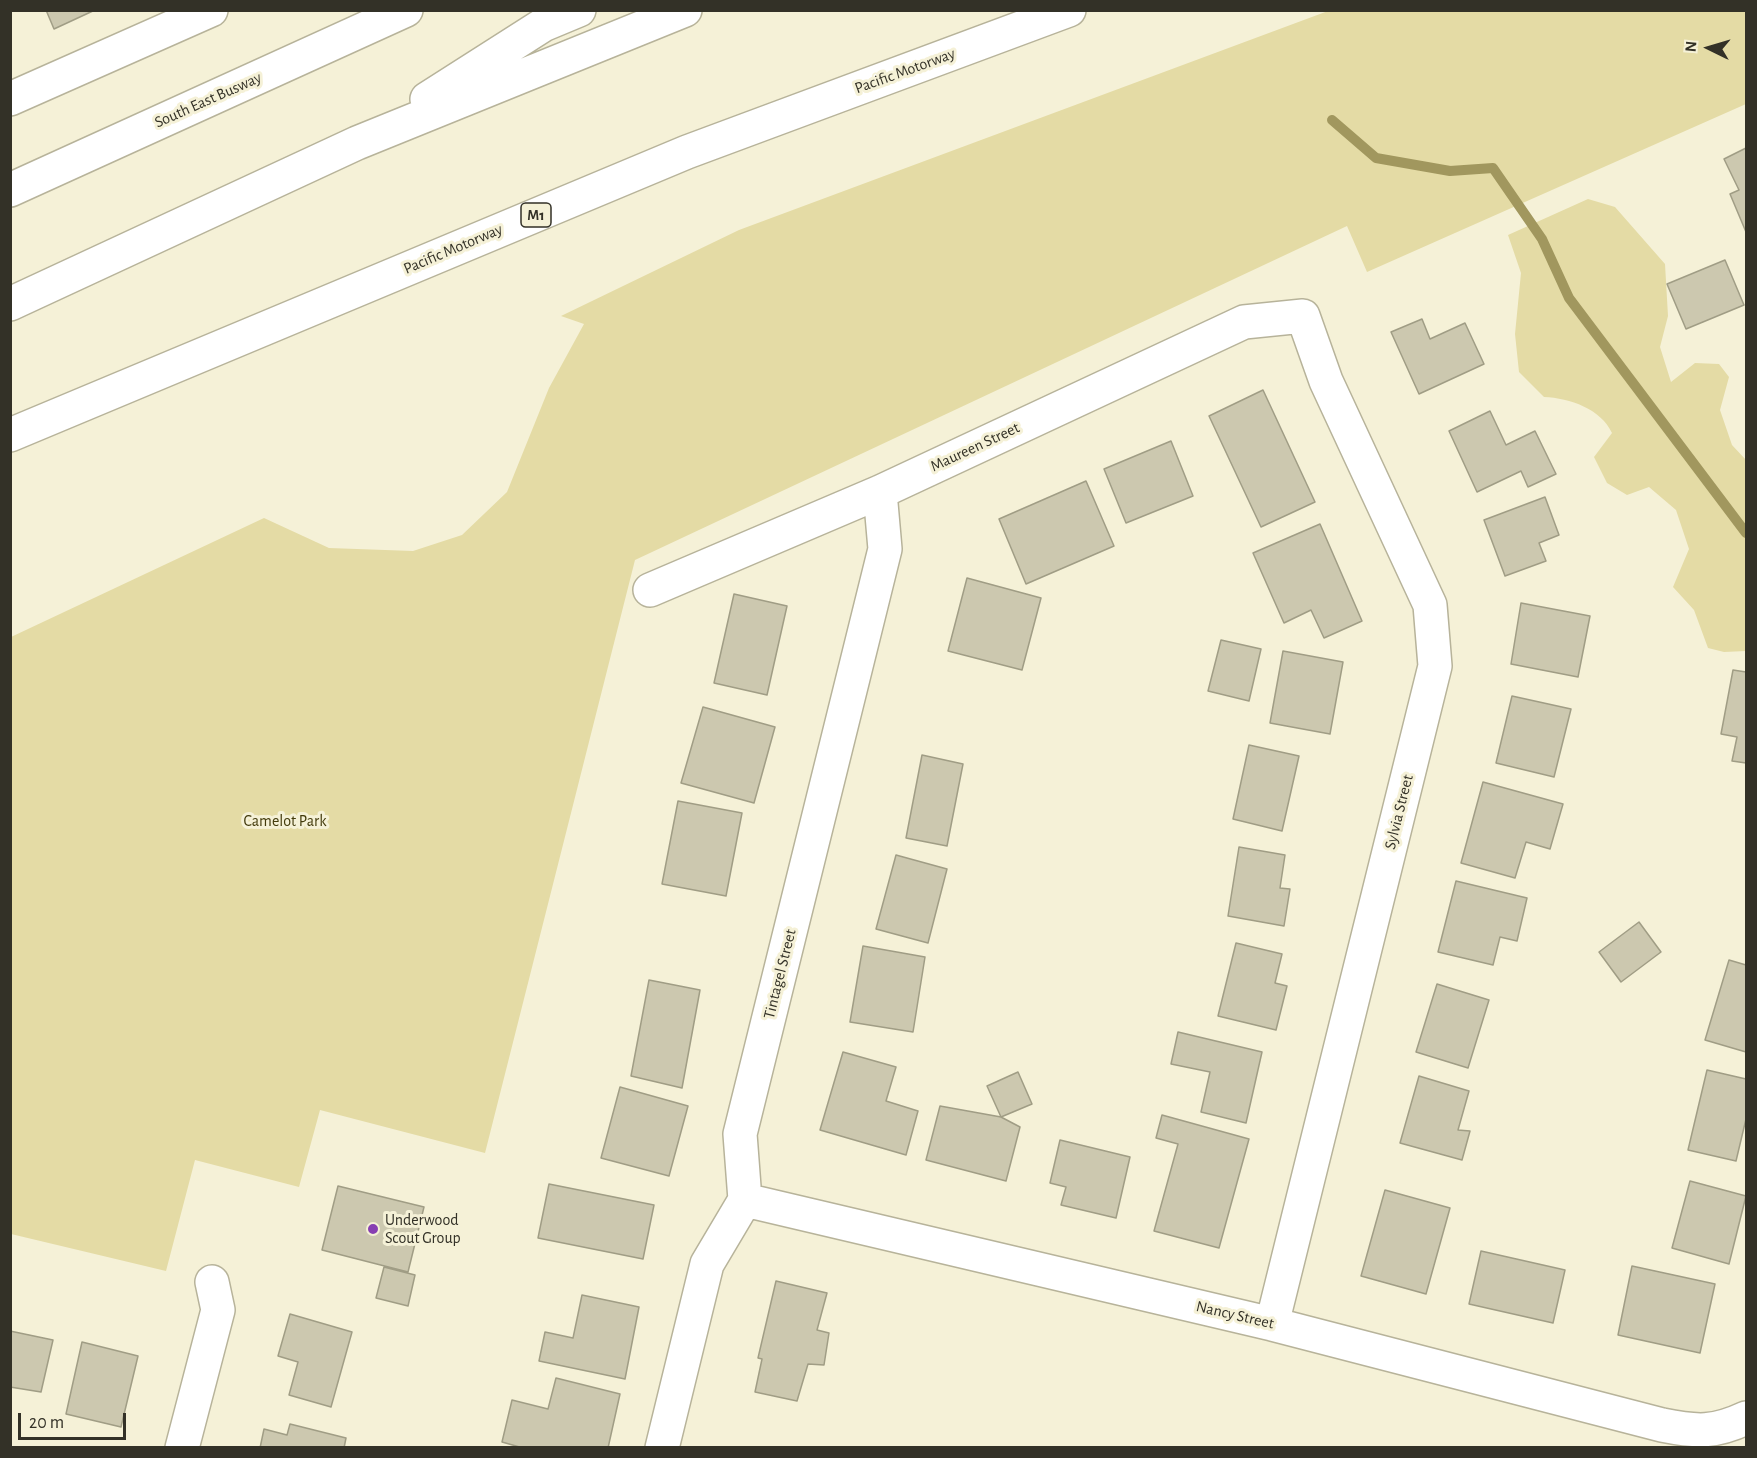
<!DOCTYPE html>
<html>
<head>
<meta charset="utf-8">
<style>
	body { margin:0 }
	#map { position:relative; width:1757px; height:1458px; overflow:hidden; background:#f5f1d7; font-family:"Alegreya Sans",sans-serif }
	canvas { display:block }
	.frame { position:absolute; inset:0; border:12px solid #333127; pointer-events:none }
	.north { position:absolute; left:1679px; top:18px; width:60px; height:60px; -webkit-text-stroke:4px #f5f1d7; paint-order:stroke; rotate:275deg; font-size:16px; font-weight:700; line-height:24px; text-align:center; color:#333127 }
	.north::after { content:''; display:block; margin:auto; width:21px; height:27px; background:#333127; clip-path:polygon(50% 0,100% 100%,50% 72%,0 100%) }
	.scale { position:absolute; left:18px; top:1413px; width:108px; height:27px; box-sizing:border-box; border:3px solid #333127; border-top:0; padding-left:8px; font-size:18px; line-height:21px; white-space:nowrap; color:#333127; -webkit-text-stroke:4px #f5f1d7; paint-order:stroke }
</style>
</head>
<body>
<div id="map">
<canvas width="1757" height="1458"></canvas>
<div class="frame"></div>
<div class="north">N</div>
<div class="scale">20 m</div>
</div>
<script>
const c = document.querySelector('canvas').getContext('2d');
c.lineJoin = 'round';
function paint(path, color) { c.fillStyle = color; c.fill(path, 'evenodd'); }
function stroke(path, color, width, dash) { c.strokeStyle = color; c.lineWidth = width; c.lineCap = dash ? 'butt' : 'round'; c.setLineDash(dash || []); c.stroke(path); }
function label(font, color, halo, rows, align = 'center') {
  c.font = font + ' "Alegreya Sans",sans-serif'; c.lineWidth = 6; c.setLineDash([]); c.textBaseline = 'middle'; c.strokeStyle = halo; c.fillStyle = color; for (const [text, x, y, turn = 0] of rows) {
    c.save(); c.translate(x, y); c.rotate((+turn || 0) * Math.PI / 180); c.textAlign = isNaN(turn) ? turn : align; if (halo) c.strokeText(text, 0, 0); c.fillText(text, 0, 0); c.restore();
  }
}
const green = new Path2D(`
	M1328,11H1746V104L1367,272L1347,226L635,560L485,1153L320,1110L299,1187L195,1160L166,1271L11,1234V637L264,518L329,548L413,551L462,535L507,492L549,388L584,324L561,316L739,230Z
	M1588,199L1615,207L1665,264L1668,316L1660,347L1671,382L1695,363L1719,364L1729,377L1720,410L1732,445L1746,460V651L1724,652L1708,648L1694,610L1673,587L1689,549L1676,510L1649,487L1627,495L1607,483L1594,457L1612,433C1601,409 1570,398 1544,397L1519,372L1515,334L1521,273L1508,235Z`);
const stream = new Path2D(`
	M1332,120L1376,158L1450,171L1493,168L1542,239L1569,298L1746,533`);
const building = new Path2D(`
	M46,10H95L54,29Z
	M1746,148V232L1730,194L1739,190L1724,159Z
	M1725,260L1744,305L1686,329L1667,284Z
	M1422,319L1430,339L1465,323L1484,364L1419,394L1391,332Z
	M1263,390L1315,502L1261,527L1209,416Z
	M1490,411L1506,445L1535,431L1556,474L1528,487L1521,471L1477,492L1449,431Z
	M1171,441L1193,496L1126,523L1104,469Z
	M1086,481L1114,546L1026,584L999,519Z
	M1545,497L1559,535L1539,543L1546,561L1505,576L1484,520Z
	M1320,524L1362,621L1324,638L1311,610L1284,623L1253,553Z
	M967,578L1041,598L1022,670L948,651Z
	M734,594L787,606L767,695L714,683Z
	M1521,603L1590,616L1578,677L1511,664Z
	M1221,640L1261,649L1249,701L1208,691Z
	M1283,651L1343,662L1330,734L1270,723Z
	M1733,670L1746,672V763L1732,761L1737,737L1721,734Z
	M1512,696L1571,709L1554,777L1496,763Z
	M703,707L775,727L754,803L681,783Z
	M1249,745L1299,756L1282,831L1233,819Z
	M922,755L963,764L947,846L906,838Z
	M1483,782L1563,804L1550,849L1526,842L1515,878L1461,863Z
	M678,801L742,813L726,896L662,884Z
	M1239,847L1285,855L1280,888L1290,889L1284,926L1228,916Z
	M896,855L947,869L928,943L876,929Z
	M1456,881L1527,898L1517,941L1500,937L1493,965L1438,952Z
	M1639,922L1661,952L1621,982L1599,952Z
	M1236,943L1282,954L1275,983L1287,986L1276,1030L1218,1016Z
	M863,946L925,957L913,1032L850,1022Z
	M1729,960L1746,965V1052L1705,1040Z
	M649,980L700,990L682,1088L631,1076Z
	M1437,984L1489,1000L1468,1068L1416,1052Z
	M1178,1032L1262,1052L1246,1123L1201,1112L1210,1072L1171,1064Z
	M843,1052L896,1067L886,1101L918,1111L906,1155L820,1130Z
	M1707,1070L1746,1079V1119L1736,1161L1688,1150Z
	M1018,1072L1032,1104L1001,1117L987,1086Z
	M1419,1076L1469,1091L1458,1130L1470,1131L1462,1160L1400,1143Z
	M620,1087L688,1106L669,1176L601,1158Z
	M940,1106L1001,1117L1020,1127L1006,1181L926,1160Z
	M1162,1115L1249,1139L1219,1248L1154,1231L1178,1144L1156,1138Z
	M1060,1140L1130,1157L1116,1218L1061,1205L1066,1187L1050,1183Z
	M1690,1181L1746,1196L1729,1264L1672,1248Z
	M549,1184L654,1205L643,1259L538,1238Z
	M338,1186L424,1207L408,1272L322,1250Z
	M1385,1190L1450,1208L1426,1294L1361,1276Z
	M1481,1251L1565,1270L1553,1323L1469,1304Z
	M1632,1266L1715,1284L1700,1353L1618,1335Z
	M384,1267L415,1275L408,1306L376,1298Z
	M776,1281L827,1293L817,1330L829,1333L824,1365L808,1364L797,1401L755,1392L762,1359L758,1358Z
	M582,1295L639,1307L625,1379L539,1361L545,1332L573,1338Z
	M290,1314L352,1332L331,1407L289,1395L298,1362L278,1356Z
	M10,1331L53,1340L41,1392L10,1387Z
	M82,1342L138,1356L121,1427L66,1414Z
	M556,1378L620,1394L608,1448H523L502,1442L512,1400L548,1409Z
	M290,1424L346,1438L344,1448H260L264,1429L287,1435Z`);
const minor = new Path2D(`
	M10,99L211,10
	M10,190L406,10
	M650,590L880,492L1244,322L1303,316L1326,381L1430,605L1435,666L1272,1324
	M745,1200L1272,1324L1662,1425C1697,1432 1714,1433 1746,1418
	M182,1448L218,1310L212,1282
	M662,1448L707,1264L745,1200L740,1134L885,549L880,492`);
const highway = new Path2D(`
	M427,99L543,25L579,10
	M10,304L357,143L685,10
	M10,435L687,152L1069,10`);
const markers = [
	[373,1229,6,"#873fb2"]
];
const shields = [
	[536,215,30]
];
const shieldNames = [
	["M1",536,215]
];
const streetNames = [
	["Pacific Motorway",905,71,-20],
	["South East Busway",208,100,-24],
	["Pacific Motorway",453,249,-23],
	["Maureen Street",975,447,-25],
	["Sylvia Street",1399,812,-76],
	["Tintagel Street",780,974,-76],
	["Nancy Street",1235,1315,13]
];
const parkNames = [
	["Camelot Park",285,821]
];
const poiNames = [
	["Underwood",385,1220],
	["Scout Group",385,1238]
];
paint(green, '#e4dba5');
stroke(stream, '#a1975e', 10);
paint(building, '#ccc8af');
stroke(building, '#a09d85', 1.5);
stroke(minor, '#b7b39a', 36);
stroke(highway, '#b7b39a', 36);
stroke(minor, '#fff', 33);
stroke(highway, '#fff', 33);
for (const [x, y, r, color] of markers) { const dot = new Path2D(); dot.arc(x, y, r, 0, 2 * Math.PI); c.fillStyle = color; c.fill(dot); stroke(dot, '#f5f1d7', 2); }
for (const [x, y, w] of shields) { const box = new Path2D(); box.roundRect(x - w / 2, y - 12, w, 24, 4.5); c.fillStyle = '#f5f1d7'; c.fill(box); stroke(box, '#333127', 1.5); }
label('bold 15px', '#333127', null, shieldNames);
label('16px', '#333127', '#f5f1d7', streetNames);
label('16px', '#423a0b', '#f5f1d7', parkNames);
label('16px', '#333127', '#f5f1d7', poiNames, 'left');
</script>
</body>
</html>
